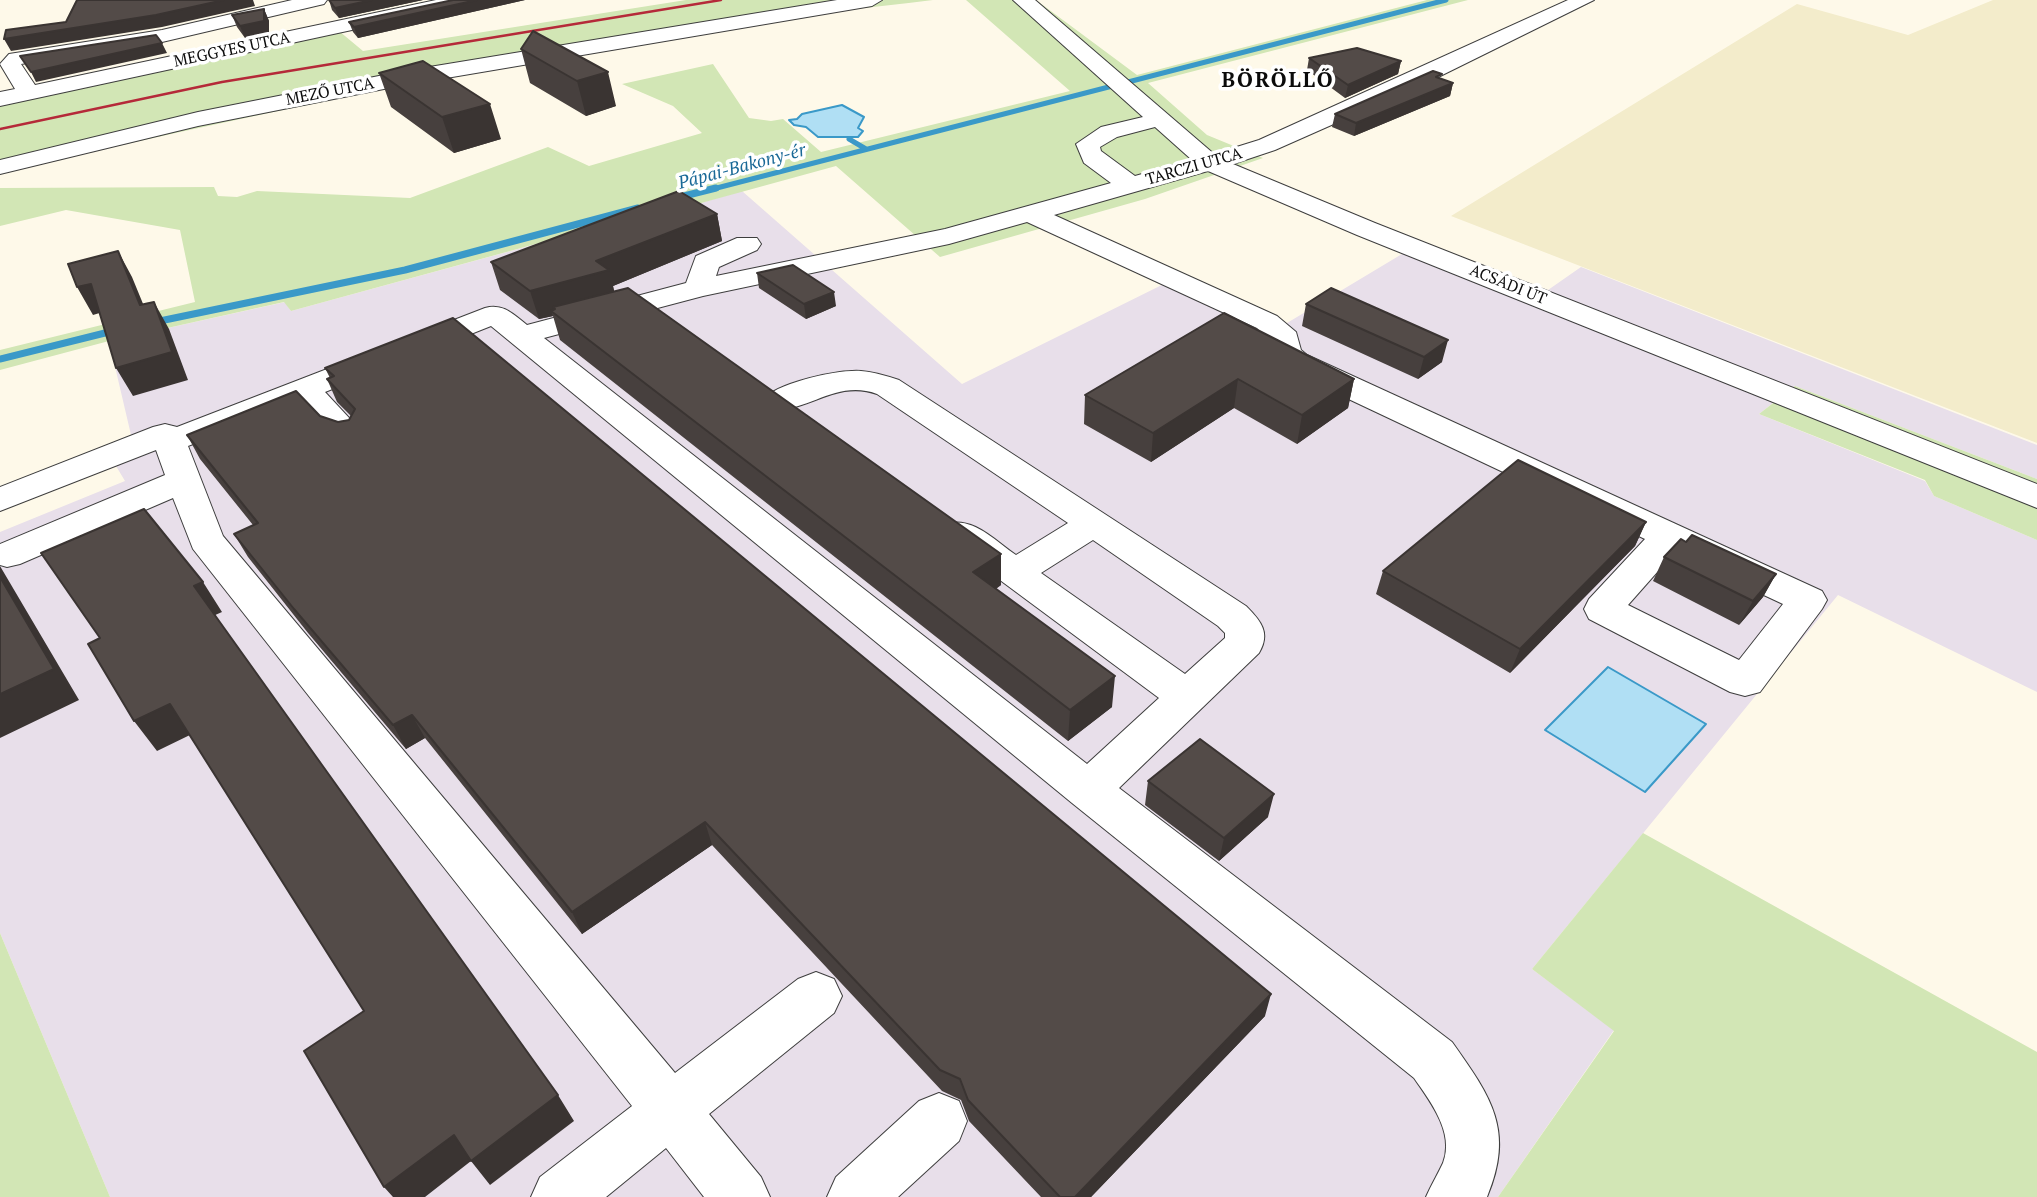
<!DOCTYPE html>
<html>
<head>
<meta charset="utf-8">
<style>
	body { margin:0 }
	canvas { display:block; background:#fef9e9 }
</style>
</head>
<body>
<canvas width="2037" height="1197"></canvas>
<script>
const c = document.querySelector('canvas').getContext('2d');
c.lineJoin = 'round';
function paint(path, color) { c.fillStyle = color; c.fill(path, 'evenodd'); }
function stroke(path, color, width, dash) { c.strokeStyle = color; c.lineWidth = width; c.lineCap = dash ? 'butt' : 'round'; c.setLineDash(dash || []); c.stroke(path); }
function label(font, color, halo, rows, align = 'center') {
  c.font = font + ' "PT Serif",serif'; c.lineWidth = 7; c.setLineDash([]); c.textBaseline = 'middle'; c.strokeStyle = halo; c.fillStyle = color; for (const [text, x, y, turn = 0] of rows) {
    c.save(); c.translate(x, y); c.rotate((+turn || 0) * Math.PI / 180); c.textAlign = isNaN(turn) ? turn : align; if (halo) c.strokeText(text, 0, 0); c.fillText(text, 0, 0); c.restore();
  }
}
const industrial = new Path2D(`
	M742,191L962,384L1180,276L1287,323L1422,242L1548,290L1581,267L2037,445V479L1795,386L1759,414L1925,481L1934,496L2037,540V692L1838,595L1532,969L1614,1030L1498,1197H110L0,933V532L125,481L113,461L135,452L109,341L285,302L291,311L679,205L683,208Z`);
const farmland = new Path2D(`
	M1993,0H2037V443L1451,216L1797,4L1908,35Z`);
const green = new Path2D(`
	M686,0H933C868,8 803,14 738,24C491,66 244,115 0,173V92L333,26L363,51Z
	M966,0H1036L1137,75L1427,0H1468L1148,83L1207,135L1263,158L1145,199L940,257L836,166L683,208L678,205L291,311L284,302L109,341L0,370V350L195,302L180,230L66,210L0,226V188L214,187L218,196L237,197L257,191L410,198L548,147L589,166L702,133L673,106L622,84L713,64L749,118L771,121L783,119L821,152L1070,91Z
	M1795,386L2037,479V540L1934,496L1925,480L1759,414Z
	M1643,833L2037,1052V1197H1498L1614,1031L1532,969Z
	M0,933L110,1197H0Z`);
const water = new Path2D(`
	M842,105L864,117L858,128L863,131L858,137H818L806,127L794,125L789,120L797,119L802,114Z
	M1608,667L1706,724L1645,792L1545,730Z`);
const streamFar1 = new Path2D(`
	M849,139L866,149
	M709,190L1446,0`);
const stream = new Path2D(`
	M676,198L716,188
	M155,322L405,270L638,208
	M0,359L117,330`);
const minor = new Path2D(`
	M292,0H327L324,4L162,42L21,64L35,85L436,0H473L463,6L0,106V92L15,89L0,64L9,54L162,30Z
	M837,0H882L872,6L399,86L198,126L0,174V160L198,112L399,72Z
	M1013,0H1035L1214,154L1259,140L1568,0H1594L1424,84L1275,150L1233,164L1375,223L2037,484V508L1357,235L1208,171L1054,215L1277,316L1296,332L1301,350L1307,355L1822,591L1827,600L1822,609L1760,692L1745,696L1730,692L1589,619L1584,609L1589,599L1645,539L1285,369L1271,353L1270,341L1257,328L1027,222L949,244L703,296L544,338L1087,764L1159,698L946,540L941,532L946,524C973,516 994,540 1016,555L1068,523L877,394C834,378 804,417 767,408L762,401C774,383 840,369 861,371C874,372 887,376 899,380L1246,606C1261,621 1271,633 1259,653L1119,788L1452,1042C1491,1097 1515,1130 1487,1197H1426C1431,1185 1438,1174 1443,1163C1455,1133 1430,1101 1414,1078L1072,803L491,326L325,392L364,434L359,441C331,448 317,421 300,402L188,446L223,536L675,1073L798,979L816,972L834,979L842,996L834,1013L709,1114L761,1177L770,1197H704L666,1148L606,1197H531L540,1177L632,1106L193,549L173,498L20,564L7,567L0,565V544L165,475L156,450L0,511V487L153,427L165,424L177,427L485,308C503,303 513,314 527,325L686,283L696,256L737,238H757L761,244L757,250L719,267L716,276L945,229L1111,183L1084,163L1076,144L1101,127L1143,117ZM1155,127L1192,160L1135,176L1101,151L1100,147L1117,137ZM1093,540L1218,626L1225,633V638L1185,674L1041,573ZM1674,553L1783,604L1739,660L1628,605Z
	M939,1093L959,1101L967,1121L959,1141L898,1197H827L836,1177L919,1101Z`);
const rail = new Path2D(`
	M0,129L222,82L721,0`);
const wall = new Path2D(`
	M329,0H423L339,18L332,10Z
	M453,0H525L358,38L353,32L349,22Z
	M264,9L269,21V33L245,38L237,27L232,15Z
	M533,31L616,106L586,116L530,83L521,49Z
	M1309,58L1401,61L1398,74L1345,98L1307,70Z
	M379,73L501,139L454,153L391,107Z
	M1441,79L1453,83L1450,96L1354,136L1332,127L1335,114Z
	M717,214L722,241L613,286L614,292L1001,585L996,589L1112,707L1068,741L560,340L553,316L539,319L500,290L491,262Z
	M757,273L836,306L806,319L759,288Z
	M1306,304L1442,362L1418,379L1302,326Z
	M1224,313L1354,379L1348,408L1297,444L1234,408L1151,462L1084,424L1085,395Z
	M325,368L1265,1016L1091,1197H1041L969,1121L961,1100L942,1091L712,845L582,934L425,738L406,749L308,633L248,557L234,534L253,525L200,459L187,435L320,416L338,422L349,420L351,416L337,402L327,379L330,378Z
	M1646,522L1635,546L1510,673L1376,594L1383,571Z
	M1686,542L1776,574L1763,597L1739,625L1653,581L1664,557Z
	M1148,781L1268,817L1219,861L1145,805Z`);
const shadedWall = new Path2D(`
	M224,0H253L255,6L162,27L11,51L4,39Z
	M372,0H423L339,18L335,8Z
	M477,0H525L358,38L354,27Z
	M264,9L269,21V33L245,38L240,26Z
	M162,43L167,53L36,82L31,72Z
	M1401,61L1398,74L1345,98L1348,85Z
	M608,72L616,106L586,116L577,81Z
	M1453,83L1450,96L1354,136L1356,123Z
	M490,104L501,139L454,153L442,117Z
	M717,214L722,241L613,286L616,299L555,309L553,307L554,313L551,311L553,316L539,319L530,291L596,261Z
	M118,251L132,277L155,333L140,305Z
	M91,284L106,311L93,315L77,287Z
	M834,292L836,306L806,319L804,304Z
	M154,302L169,329L188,380L133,396L116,368Z
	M1448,340L1442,362L1418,379L1424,357Z
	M1238,379L1234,408L1151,462L1153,433Z
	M1354,379L1348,408L1297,444L1302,415Z
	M1646,522L1635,546L1510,673L1520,649Z
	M1001,554V585L974,603L973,572Z
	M0,566L79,700L0,738Z
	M1776,574L1763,597L1739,625L1753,601Z
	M203,582L222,612L213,616L194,586Z
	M1115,676L1112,707L1068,741L1070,710Z
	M170,704L192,734L157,751L134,721Z
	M412,715L425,738L406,749L393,725Z
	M1274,794L1268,817L1219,861L1224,838Z
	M705,822L712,845L582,934L572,912Z
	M1271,994L1265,1016L1091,1197H1075Z
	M558,1095L574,1121L490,1185L471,1161L425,1197H393L384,1187L454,1135Z`);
const building = new Path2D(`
	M77,0H224L156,15L4,39L6,30L66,22Z
	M329,0H372L335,8Z
	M453,0H477L354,27L349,22Z
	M264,9V21L240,26L232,15Z
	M533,31L608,72L577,81L521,49Z
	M156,35L162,43L31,72L20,56Z
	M1357,48L1401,61L1348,85L1309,58Z
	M423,61L490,104L442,117L379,73Z
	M1433,71L1442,74L1436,77L1453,83L1356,123L1335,114Z
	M679,191L717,214L596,261L609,270L530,291L491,262Z
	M118,251L140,305L154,302L172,352L116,368L91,284L77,287L68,264Z
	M793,265L834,292L804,304L757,273Z
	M628,288L1001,554L973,572L1115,676L1070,710L551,311L555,309L553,307Z
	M1331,288L1448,340L1424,357L1306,304Z
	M1224,313L1354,379L1302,415L1238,379L1153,433L1085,395Z
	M453,318L1271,994L1075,1197H1060L968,1100L960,1079L940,1070L705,822L572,912L412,715L393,725L294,609L234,534L258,523L187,435L296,391L320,416L338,422L349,420L355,409L327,379L334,376L325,368Z
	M1518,460L1646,522L1520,649L1383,571Z
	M144,509L203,582L194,586L558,1095L471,1161L454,1135L384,1187L304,1051L364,1011L170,704L134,721L88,644L100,638L41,553Z
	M1692,535L1776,574L1753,601L1664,557L1681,539L1686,542Z
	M0,577L54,669L0,694Z
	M1200,739L1274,794L1224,838L1148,781Z`);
const farStreetnames = [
	["MEGGYES UTCA",232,50,-12],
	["MEZŐ UTCA",330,92,-11],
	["TARCZI UTCA",1194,167,-16],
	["ACSÁDI ÚT",1508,285,22]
];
const farWaternames = [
	["Pápai-Bakony-ér",742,167,-15]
];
const farDistrictnames = [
	["BÖRÖLLŐ",1278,81]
];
paint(industrial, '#e8dfea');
paint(farmland, '#f3eccb');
paint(green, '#d2e6b5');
paint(water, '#b0dff4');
stroke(water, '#3a99c8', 2);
stroke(streamFar1, '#3a99c8', 5);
stroke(stream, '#3a99c8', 7);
stroke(minor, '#3e3e3e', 2);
paint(minor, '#fff');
stroke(rail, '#b52939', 2.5);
paint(wall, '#47403e');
paint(shadedWall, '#3a3432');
paint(building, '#534b48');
stroke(building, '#3a3432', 2);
label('16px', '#0b0b0b', '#fff', farStreetnames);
label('italic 18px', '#1a6997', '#fff', farWaternames);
c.letterSpacing = '2px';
label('bold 21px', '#0b0b0b', '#fff', farDistrictnames);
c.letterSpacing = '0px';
</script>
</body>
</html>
